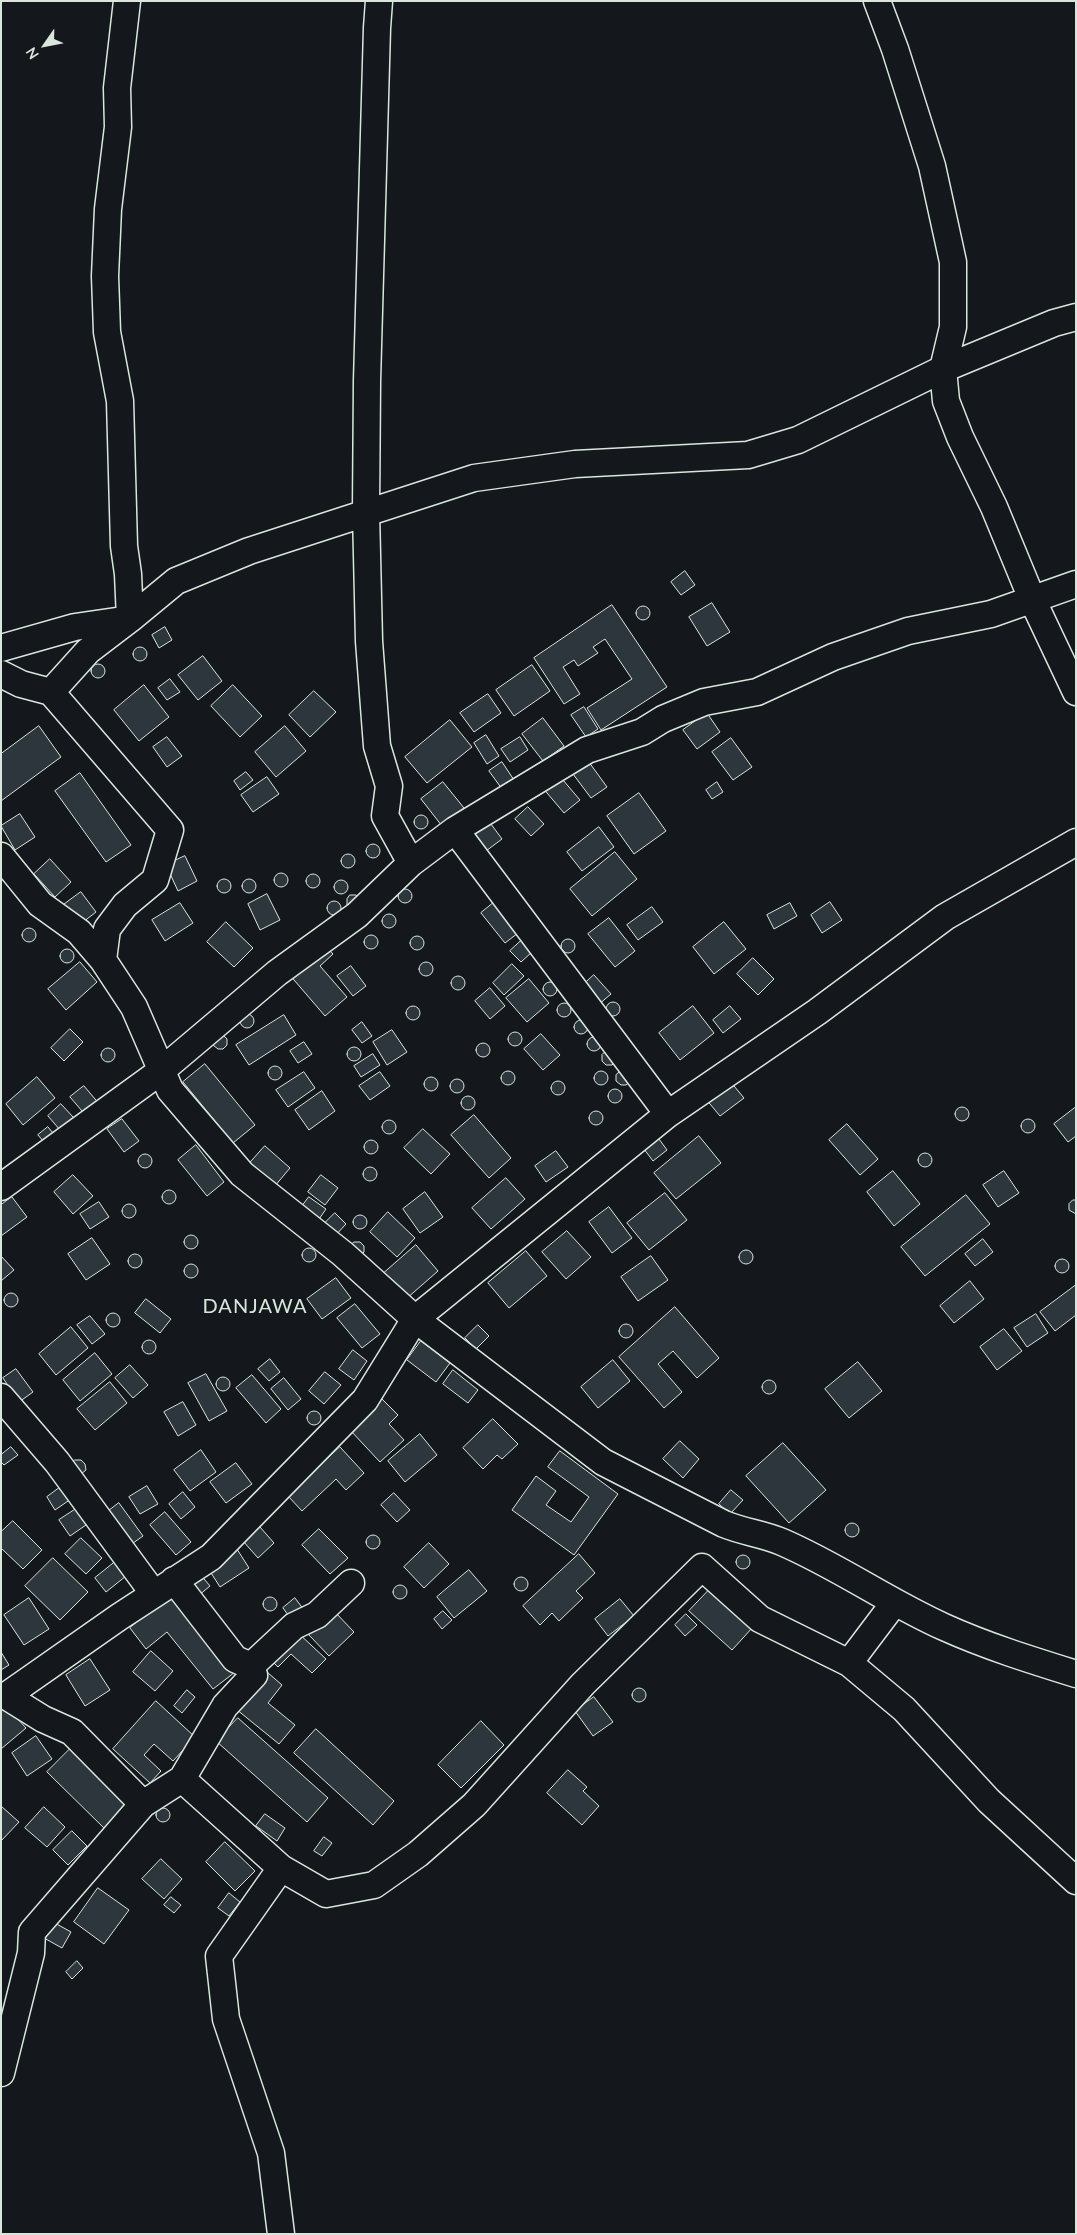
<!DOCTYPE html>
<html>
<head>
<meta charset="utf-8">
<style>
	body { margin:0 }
	#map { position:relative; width:1077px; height:2235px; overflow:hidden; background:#14181c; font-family:Lato,sans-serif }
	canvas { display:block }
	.frame { position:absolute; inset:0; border:2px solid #d8e6dc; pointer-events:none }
	.north { position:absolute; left:20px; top:20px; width:50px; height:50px; -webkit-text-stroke:4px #14181c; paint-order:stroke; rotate:237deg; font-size:14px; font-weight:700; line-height:20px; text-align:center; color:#d8e6dc }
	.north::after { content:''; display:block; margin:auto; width:18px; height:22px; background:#d8e6dc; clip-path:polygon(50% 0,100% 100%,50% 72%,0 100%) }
</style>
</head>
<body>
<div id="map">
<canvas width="1077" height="2235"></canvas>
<div class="frame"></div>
<div class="north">N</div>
</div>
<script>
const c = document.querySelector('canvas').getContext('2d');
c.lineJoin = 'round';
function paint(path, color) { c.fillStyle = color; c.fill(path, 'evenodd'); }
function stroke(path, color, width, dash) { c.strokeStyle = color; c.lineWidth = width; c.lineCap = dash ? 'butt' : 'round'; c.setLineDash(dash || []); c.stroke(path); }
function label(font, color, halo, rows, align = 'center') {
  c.font = font + ' Lato,sans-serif'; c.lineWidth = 4; c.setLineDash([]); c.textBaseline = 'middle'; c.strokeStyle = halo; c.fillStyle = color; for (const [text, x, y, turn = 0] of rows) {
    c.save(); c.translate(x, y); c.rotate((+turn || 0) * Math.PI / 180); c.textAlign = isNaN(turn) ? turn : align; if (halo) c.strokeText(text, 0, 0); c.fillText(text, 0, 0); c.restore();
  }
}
const building = new Path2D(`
	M685,571L695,585L681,595L671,582Z
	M712,603L730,632L707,646L689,617Z
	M612,605L667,687L601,730L587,708L632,679L605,639L593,647L598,653L578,666L574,660L563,667L580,694L564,704L534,658Z
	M636 613a7 7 0 1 1 14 0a7 7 0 1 1-14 0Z
	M165,627L172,640L159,648L152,635Z
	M133 654a7 7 0 1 1 14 0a7 7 0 1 1-14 0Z
	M203,656L222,681L198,700L178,675Z
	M91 671a7 7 0 1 1 14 0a7 7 0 1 1-14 0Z
	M532,665L550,691L514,716L496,690Z
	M170,679L180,692L167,700L158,688Z
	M144,685L169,717L139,741L114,710Z
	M233,685L262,716L240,737L211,706Z
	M314,691L336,712L310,737L289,715Z
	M488,694L501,713L474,732L460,713Z
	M584,707L598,729L586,737L571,715Z
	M707,713L720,732L697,749L683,730Z
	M543,718L564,746L543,761L522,734Z
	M450,720L472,747L427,783L405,757Z
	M39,726L61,757L1,801V754Z
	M285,726L306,751L276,777L255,752Z
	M486,735L499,756L487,764L474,743Z
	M167,737L182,756L167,767L153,747Z
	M520,737L528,750L510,762L501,749Z
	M731,738L752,767L733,780L712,752Z
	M586,758L607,787L591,798L570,770Z
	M502,762L514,780L502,789L489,771Z
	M246,772L253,780L240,790L234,781Z
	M80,773L131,845L106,862L55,791Z
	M557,773L580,800L564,813L542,787Z
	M267,777L279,794L253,812L241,795Z
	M443,782L464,808L442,826L421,799Z
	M717,782L723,792L712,799L706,790Z
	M639,793L666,831L634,854L607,816Z
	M528,807L544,824L531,836L515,819Z
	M20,814L35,837L15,850L1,826Z
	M414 822a7 7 0 1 1 14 0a7 7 0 1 1-14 0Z
	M488,820L502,839L486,851L471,832Z
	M599,827L614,847L582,871L567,852Z
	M366 851a7 7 0 1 1 14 0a7 7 0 1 1-14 0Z
	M615,852L637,879L592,916L570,889Z
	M341 861a7 7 0 1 1 14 0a7 7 0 1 1-14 0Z
	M185,856L197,881L178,891L166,865Z
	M50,859L71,882L55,897L34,874Z
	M274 880a7 7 0 1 1 14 0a7 7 0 1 1-14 0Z
	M306 881a7 7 0 1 1 14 0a7 7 0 1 1-14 0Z
	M217 886a7 7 0 1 1 14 0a7 7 0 1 1-14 0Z
	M242 886a7 7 0 1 1 14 0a7 7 0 1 1-14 0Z
	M334 887a7 7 0 1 1 14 0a7 7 0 1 1-14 0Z
	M398 896a7 7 0 1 1 14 0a7 7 0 1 1-14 0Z
	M81,892L96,912L78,926L62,906Z
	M267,894L280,920L260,930L248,904Z
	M350,895H356L361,899L351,909L347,905V899Z
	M497,900L522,930L505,943L481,913Z
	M327 908a7 7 0 1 1 14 0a7 7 0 1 1-14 0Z
	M830,902L842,920L822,933L811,915Z
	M180,903L193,923L165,941L152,920Z
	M790,903L797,916L774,929L767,915Z
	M652,907L663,922L638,940L627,925Z
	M382 921a7 7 0 1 1 14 0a7 7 0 1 1-14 0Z
	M609,918L635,951L615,967L588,934Z
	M226,922L253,948L234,967L207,942Z
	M724,922L746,949L714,974L693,947Z
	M22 935a7 7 0 1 1 14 0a7 7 0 1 1-14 0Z
	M364 942a7 7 0 1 1 14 0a7 7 0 1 1-14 0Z
	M410 943a7 7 0 1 1 14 0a7 7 0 1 1-14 0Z
	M561 946a7 7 0 1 1 14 0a7 7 0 1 1-14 0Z
	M522,940L532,952L521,962L510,951Z
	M323,943L333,954L320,966L347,997L325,1016L288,973Z
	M60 956a7 7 0 1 1 14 0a7 7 0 1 1-14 0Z
	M753,958L774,979L758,995L737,974Z
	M419 969a7 7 0 1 1 14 0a7 7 0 1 1-14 0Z
	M80,962L97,982L66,1010L48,989Z
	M512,964L524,976L504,995L493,983Z
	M351,966L366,986L353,996L337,976Z
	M594,975L611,994L598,1005L581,987Z
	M451 983a7 7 0 1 1 14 0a7 7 0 1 1-14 0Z
	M529,979L549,1003L527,1022L506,998Z
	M543 989a7 7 0 1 1 14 0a7 7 0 1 1-14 0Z
	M490,988L505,1006L490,1019L475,1001Z
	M606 1009a7 7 0 1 1 14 0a7 7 0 1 1-14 0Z
	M557 1010a7 7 0 1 1 14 0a7 7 0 1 1-14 0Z
	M406 1013a7 7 0 1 1 14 0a7 7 0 1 1-14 0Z
	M693,1006L714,1033L680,1060L659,1033Z
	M730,1006L741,1019L723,1033L713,1020Z
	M240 1021a7 7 0 1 1 14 0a7 7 0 1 1-14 0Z
	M284,1015L296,1035L249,1065L236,1045Z
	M574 1027a7 7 0 1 1 14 0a7 7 0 1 1-14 0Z
	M362,1022L372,1036L362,1043L352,1030Z
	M70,1029L83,1042L64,1061L51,1048Z
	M392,1030L407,1052L387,1065L373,1042Z
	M508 1039a7 7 0 1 1 14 0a7 7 0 1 1-14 0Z
	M541,1034L560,1055L543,1070L524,1049Z
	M223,1035L227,1039V1045L223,1049H218L213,1045V1039Z
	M587 1044a7 7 0 1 1 14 0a7 7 0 1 1-14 0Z
	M304,1042L312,1054L298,1063L290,1051Z
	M476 1050a7 7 0 1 1 14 0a7 7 0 1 1-14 0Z
	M347 1054a7 7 0 1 1 14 0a7 7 0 1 1-14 0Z
	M101 1055a7 7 0 1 1 14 0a7 7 0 1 1-14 0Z
	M606,1051L616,1061L612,1065H606L602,1061V1055Z
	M373,1054L380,1065L361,1077L354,1066Z
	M205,1064L255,1125L233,1143L183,1082Z
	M268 1073a7 7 0 1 1 14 0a7 7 0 1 1-14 0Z
	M501 1078a7 7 0 1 1 14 0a7 7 0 1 1-14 0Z
	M594 1078a7 7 0 1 1 14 0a7 7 0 1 1-14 0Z
	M621,1071L631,1081L626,1085H621L616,1081V1075Z
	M304,1072L315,1088L288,1107L276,1090Z
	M380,1072L390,1086L370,1100L359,1086Z
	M424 1084a7 7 0 1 1 14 0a7 7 0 1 1-14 0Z
	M37,1077L55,1098L23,1125L6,1104Z
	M450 1086a7 7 0 1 1 14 0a7 7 0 1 1-14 0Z
	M729,1080L744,1098L720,1116L705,1098Z
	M551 1088a7 7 0 1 1 14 0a7 7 0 1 1-14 0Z
	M84,1086L101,1106L88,1118L70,1097Z
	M608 1096a7 7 0 1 1 14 0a7 7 0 1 1-14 0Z
	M322,1091L335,1111L309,1130L295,1110Z
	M461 1103a7 7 0 1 1 14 0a7 7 0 1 1-14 0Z
	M61,1104L74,1118L60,1130L48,1116Z
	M955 1114a7 7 0 1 1 14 0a7 7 0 1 1-14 0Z
	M1076,1107V1136L1068,1142L1054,1124Z
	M589 1118a7 7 0 1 1 14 0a7 7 0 1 1-14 0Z
	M474,1115L511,1158L489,1178L451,1135Z
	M1021 1126a7 7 0 1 1 14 0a7 7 0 1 1-14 0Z
	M122,1119L139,1141L124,1152L107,1129Z
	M382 1127a7 7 0 1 1 14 0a7 7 0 1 1-14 0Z
	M847,1124L878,1159L860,1175L829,1140Z
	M48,1127L53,1133L43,1141L38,1135Z
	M423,1129L450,1154L431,1174L404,1148Z
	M699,1136L721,1163L676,1199L654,1173Z
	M659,1139L667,1150L653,1161L644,1149Z
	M364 1147a7 7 0 1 1 14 0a7 7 0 1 1-14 0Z
	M196,1145L224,1182L207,1196L178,1160Z
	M265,1146L290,1168L274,1187L249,1164Z
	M556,1151L568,1167L546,1182L535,1166Z
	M918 1160a7 7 0 1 1 14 0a7 7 0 1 1-14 0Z
	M138 1161a7 7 0 1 1 14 0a7 7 0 1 1-14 0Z
	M363 1174a7 7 0 1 1 14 0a7 7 0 1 1-14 0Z
	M893,1171L920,1204L894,1226L867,1192Z
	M1004,1171L1019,1193L998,1207L983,1185Z
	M73,1175L93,1196L73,1214L54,1192Z
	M321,1175L338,1188L325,1205L308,1192Z
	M506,1178L525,1199L491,1229L472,1208Z
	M162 1197a7 7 0 1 1 14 0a7 7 0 1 1-14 0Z
	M425,1192L443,1217L420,1233L403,1209Z
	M665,1193L687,1220L649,1250L627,1223Z
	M966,1195L990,1224L925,1276L901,1247Z
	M12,1197L27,1217L1,1236V1205Z
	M309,1197L326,1209L317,1222L300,1209Z
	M1073,1200H1076V1214L1069,1210V1204Z
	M99,1202L109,1217L90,1229L80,1214Z
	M122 1211a7 7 0 1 1 14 0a7 7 0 1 1-14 0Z
	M609,1207L632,1238L612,1253L589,1222Z
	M388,1212L415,1238L397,1257L370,1232Z
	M335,1213L346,1224L334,1237L323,1225Z
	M353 1222a7 7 0 1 1 14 0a7 7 0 1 1-14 0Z
	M567,1231L591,1257L566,1279L542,1252Z
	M184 1242a7 7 0 1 1 14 0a7 7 0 1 1-14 0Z
	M92,1238L110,1264L86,1280L68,1254Z
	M983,1239L993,1252L975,1266L965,1254Z
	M354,1242H360L364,1246V1252L360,1256L350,1247Z
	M416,1245L438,1271L406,1299L384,1273Z
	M302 1255a7 7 0 1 1 14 0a7 7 0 1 1-14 0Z
	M739 1257a7 7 0 1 1 14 0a7 7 0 1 1-14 0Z
	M526,1251L547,1276L509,1308L488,1283Z
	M128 1261a7 7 0 1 1 14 0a7 7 0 1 1-14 0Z
	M1,1256L14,1270L1,1281Z
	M651,1256L668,1280L638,1301L621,1277Z
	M1055 1266a7 7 0 1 1 14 0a7 7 0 1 1-14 0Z
	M184 1271a7 7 0 1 1 14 0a7 7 0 1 1-14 0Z
	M336,1278L351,1298L322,1319L307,1299Z
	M970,1281L984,1299L954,1323L940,1306Z
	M1076,1285V1315L1055,1331L1040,1312Z
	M4 1300a7 7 0 1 1 14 0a7 7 0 1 1-14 0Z
	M146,1299L171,1319L160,1333L135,1313Z
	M355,1304L380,1334L362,1348L337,1318Z
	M675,1307L719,1358L697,1378L673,1351L658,1364L682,1392L664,1408L619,1357Z
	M106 1320a7 7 0 1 1 14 0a7 7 0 1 1-14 0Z
	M1036,1314L1048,1333L1027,1347L1014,1328Z
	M90,1316L105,1334L92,1344L77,1325Z
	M619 1331a7 7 0 1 1 14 0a7 7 0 1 1-14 0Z
	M478,1325L489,1336L476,1349L465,1338Z
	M71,1327L88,1348L56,1375L39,1354Z
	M1004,1329L1022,1351L997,1370L980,1347Z
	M142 1347a7 7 0 1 1 14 0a7 7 0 1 1-14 0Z
	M421,1341L450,1363L436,1382L407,1360Z
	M353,1350L367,1361L354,1380L339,1369Z
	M95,1353L112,1374L80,1401L63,1380Z
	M270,1359L280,1372L269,1381L258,1369Z
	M613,1360L630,1381L598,1408L581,1387Z
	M858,1362L882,1391L849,1418L825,1389Z
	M130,1365L148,1385L133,1398L115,1378Z
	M16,1369L33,1392L19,1402L3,1378Z
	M453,1370L478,1390L468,1403L443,1384Z
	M325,1372L341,1385L324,1404L309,1391Z
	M206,1374L227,1411L209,1421L188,1383Z
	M252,1375L281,1409L266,1423L236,1388Z
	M216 1384a7 7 0 1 1 14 0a7 7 0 1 1-14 0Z
	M284,1378L301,1399L288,1410L271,1389Z
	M762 1387a7 7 0 1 1 14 0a7 7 0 1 1-14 0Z
	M110,1382L127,1403L95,1430L77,1409Z
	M382,1399L398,1415L389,1424L404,1440L380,1462L350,1430Z
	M183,1402L196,1425L178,1436L164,1412Z
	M307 1418a7 7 0 1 1 14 0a7 7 0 1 1-14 0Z
	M493,1419L518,1444L502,1459L497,1455L483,1469L463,1448Z
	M420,1434L437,1455L405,1482L388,1461Z
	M680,1441L699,1459L683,1478L663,1459Z
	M783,1443L826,1490L789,1523L746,1476Z
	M11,1447L18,1455L4,1465L1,1462V1455Z
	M340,1447L364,1473L346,1490L336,1479L302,1511L288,1496Z
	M201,1450L216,1472L190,1491L174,1470Z
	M560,1451L618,1494L574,1555L512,1510L536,1476L556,1491L546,1505L571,1522L589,1497L548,1467Z
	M75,1460H81L85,1464L86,1470L81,1474L71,1464Z
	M236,1463L252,1484L226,1503L210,1482Z
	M62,1486L71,1499L55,1510L47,1497Z
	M147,1486L158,1504L140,1514L129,1497Z
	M731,1490L743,1500L730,1514L719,1504Z
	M183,1492L195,1507L181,1519L169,1504Z
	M394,1493L410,1510L397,1522L381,1505Z
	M119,1503L143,1536L126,1548L102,1516Z
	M76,1509L86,1525L70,1536L59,1520Z
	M165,1512L191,1542L176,1555L150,1525Z
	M13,1521L42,1550L23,1569L1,1548V1532Z
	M845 1530a7 7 0 1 1 14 0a7 7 0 1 1-14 0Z
	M260,1527L274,1543L258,1558L243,1541Z
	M319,1529L348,1558L330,1574L302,1545Z
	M366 1542a7 7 0 1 1 14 0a7 7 0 1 1-14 0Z
	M81,1538L102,1558L86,1574L65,1554Z
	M429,1543L449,1564L424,1588L404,1567Z
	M235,1546L249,1568L220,1587L206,1565Z
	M579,1554L595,1573L576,1591L583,1598L559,1621L552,1613L540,1625L523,1606Z
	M736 1562a7 7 0 1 1 14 0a7 7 0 1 1-14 0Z
	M53,1558L88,1592L60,1620L25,1586Z
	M115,1562L126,1576L106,1592L95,1578Z
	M469,1570L487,1591L454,1618L437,1597Z
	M199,1573L210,1586L198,1596L187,1583Z
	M514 1584a7 7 0 1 1 14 0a7 7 0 1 1-14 0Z
	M393 1592a7 7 0 1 1 14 0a7 7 0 1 1-14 0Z
	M711,1588L753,1627L732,1650L689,1611Z
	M176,1591L239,1669L213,1689L167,1632L146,1649L130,1628Z
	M263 1604a7 7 0 1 1 14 0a7 7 0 1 1-14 0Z
	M29,1598L49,1629L24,1645L4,1615Z
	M295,1598L304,1610L291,1619L283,1608Z
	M620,1599L634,1616L608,1636L595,1619Z
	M334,1611L354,1632L329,1656L309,1635Z
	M443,1611L452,1620L442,1629L434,1619Z
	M686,1614L697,1625L685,1636L675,1625Z
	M296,1631L326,1659L312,1673L291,1654L278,1667L270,1659Z
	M151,1651L173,1671L155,1691L133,1672Z
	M1,1652L9,1665L1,1670Z
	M90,1659L110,1690L85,1706L66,1675Z
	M267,1672L282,1685L268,1703L295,1725L279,1744L236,1709Z
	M632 1695a7 7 0 1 1 14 0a7 7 0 1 1-14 0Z
	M187,1690L195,1697L182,1713L174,1706Z
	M594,1697L613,1722L593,1736L575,1711Z
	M156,1701L195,1737L173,1761L154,1744L144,1755L161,1771L150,1783L113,1749Z
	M5,1705L26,1728L1,1749V1708Z
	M238,1718L328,1798L307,1822L216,1741Z
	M481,1721L504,1745L461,1788L438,1765Z
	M316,1729L394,1801L373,1825L294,1753Z
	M36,1736L52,1759L27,1776L12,1753Z
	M73,1746L134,1805L108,1832L47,1772Z
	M568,1770L587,1787L583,1791L599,1806L582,1825L547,1793Z
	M1,1806L19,1822L1,1841Z
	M44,1807L65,1827L47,1847L25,1828Z
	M156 1815a7 7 0 1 1 14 0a7 7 0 1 1-14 0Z
	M265,1814L285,1828L277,1841L256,1826Z
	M72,1831L87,1846L68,1865L53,1850Z
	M324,1837L332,1843L322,1856L314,1851Z
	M225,1842L255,1871L235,1891L206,1862Z
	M161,1859L182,1879L164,1899L142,1879Z
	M98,1888L129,1910L104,1944L74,1922Z
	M229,1893L240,1902L229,1916L218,1908Z
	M171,1897L181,1905L174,1913L164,1905Z
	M53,1922L71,1932L62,1948L44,1938Z
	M77,1961L83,1968L72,1979L66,1972Z`);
const minor = new Path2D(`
	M127,1L117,88L118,127L108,209L105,276L107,332L120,401L124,546L128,574L130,619L88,651L51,692L170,830L155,880L125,905L107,929L103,960L134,1007L170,1090L242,1174L343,1254L415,1319L603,1462L724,1524C743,1532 764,1534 782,1542C838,1566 888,1602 944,1627C986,1646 1031,1660 1076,1674
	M379,1L377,28L367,381L366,512L369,641L377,746L389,786L385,816L411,863
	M877,1L895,49L932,166L953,262V327L943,369L946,401L960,437L994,507L1032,599L1076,692
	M1,648L75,627L130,619L176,581L249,551L474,478L575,464L748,455L798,440L943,369L1054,323L1076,317
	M1,674L21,684L51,692
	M455,830L668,1114
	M1,856L40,904L79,932L103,960
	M1,1187L161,1071L277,973L357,915L411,863L455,830L587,750L642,732L663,719L704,702L757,692L833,657L908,631L991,614L1076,584
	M1,1397L57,1462L154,1594
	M174,1580L235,1659L251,1666L254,1675L225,1706L182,1779L281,1868L219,1956L226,2019L271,2153L281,2234
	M849,1663L904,1709L989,1801L1076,1881
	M251,1666L294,1626L317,1615L351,1583
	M143,1804L182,1779
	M281,1868L326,1894L374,1885L418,1854L474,1805L583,1684L702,1567L760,1619L849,1663L895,1602
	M1,2073L31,1953L32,1932L143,1804L72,1732L43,1719L6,1696L119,1617L211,1557L365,1400L415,1319L668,1114L817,1012L945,917L1076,842`);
const quarterNames = [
	["DANJAWA",255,1307]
];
paint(building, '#2c363c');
stroke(building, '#d8e6dc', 1);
stroke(minor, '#d8e6dc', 29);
stroke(minor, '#14181c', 26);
c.letterSpacing = '1px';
label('20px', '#d8e6dc', '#14181c', quarterNames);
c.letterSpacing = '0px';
</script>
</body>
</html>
